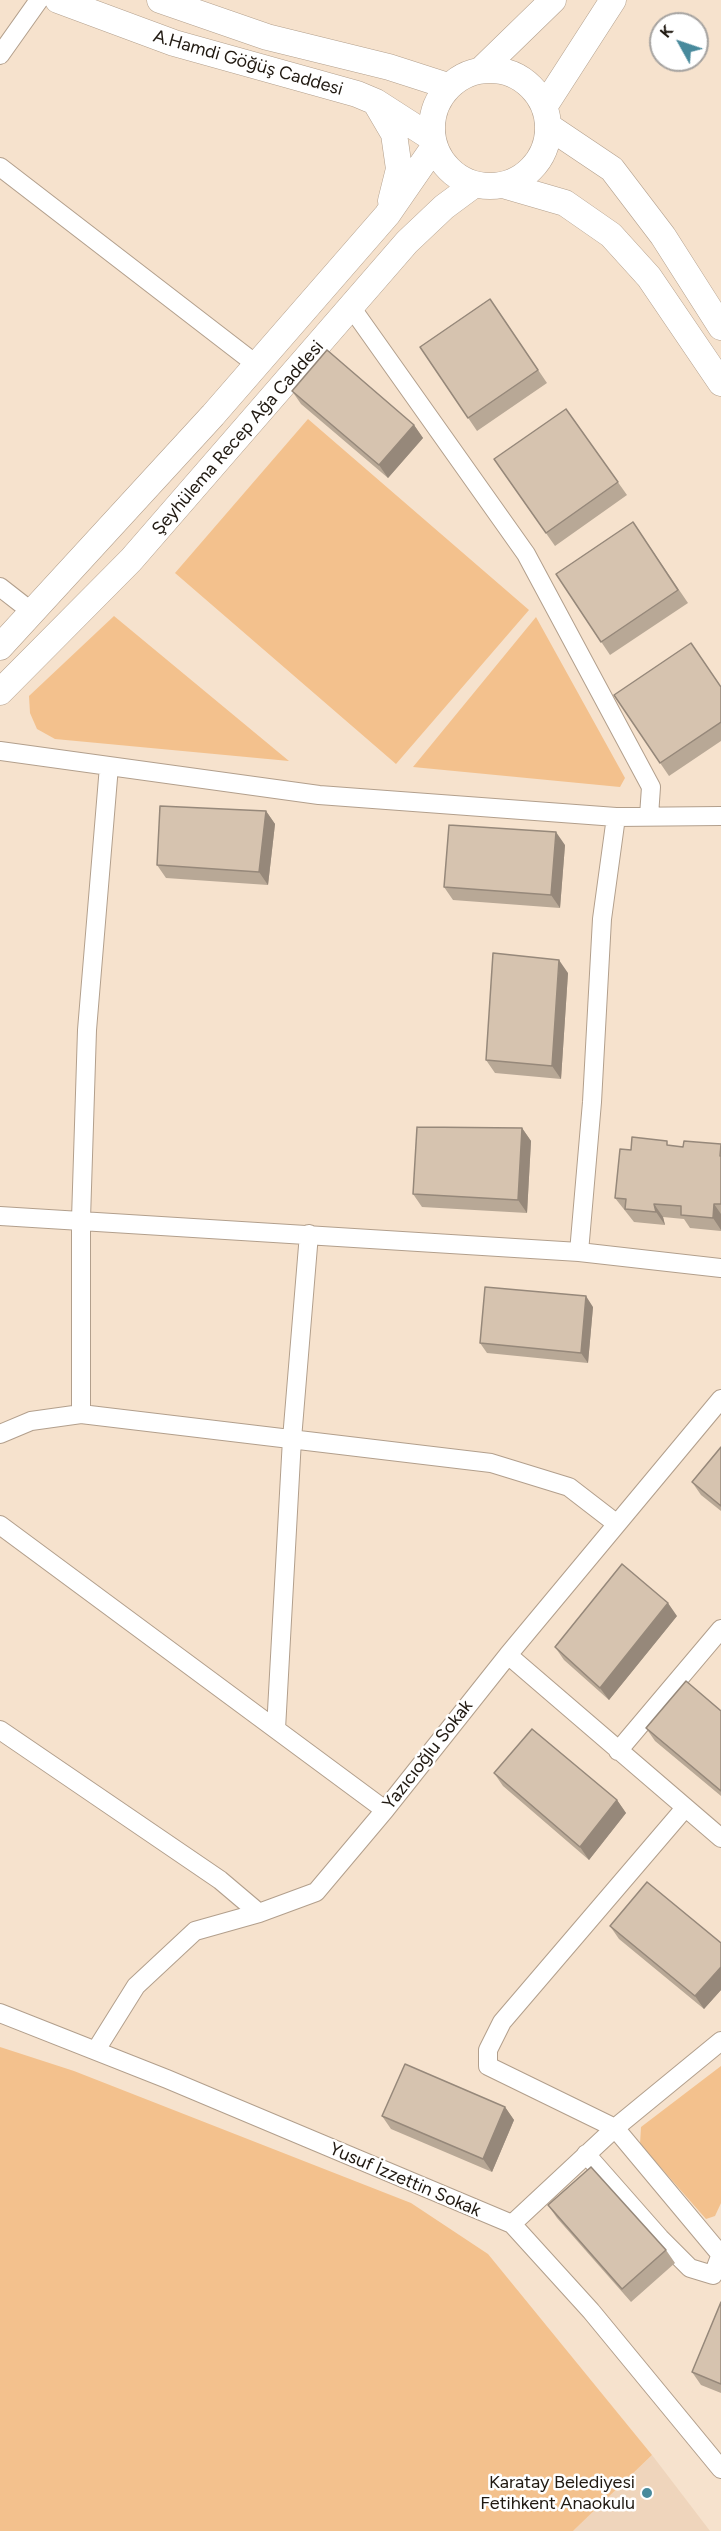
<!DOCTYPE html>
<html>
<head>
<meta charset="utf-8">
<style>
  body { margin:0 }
  #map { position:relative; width:721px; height:2531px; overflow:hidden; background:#f6e2cd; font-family:Figtree,sans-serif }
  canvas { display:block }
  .north { position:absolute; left:649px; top:12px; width:60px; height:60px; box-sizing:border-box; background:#fff; border:2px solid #a6a3a0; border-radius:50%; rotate:310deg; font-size:16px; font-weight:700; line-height:24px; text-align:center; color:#201911 }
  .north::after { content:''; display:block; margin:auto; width:21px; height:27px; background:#488a9c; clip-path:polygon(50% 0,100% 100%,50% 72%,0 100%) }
</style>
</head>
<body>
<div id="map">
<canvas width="721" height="2531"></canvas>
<div class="north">K</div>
</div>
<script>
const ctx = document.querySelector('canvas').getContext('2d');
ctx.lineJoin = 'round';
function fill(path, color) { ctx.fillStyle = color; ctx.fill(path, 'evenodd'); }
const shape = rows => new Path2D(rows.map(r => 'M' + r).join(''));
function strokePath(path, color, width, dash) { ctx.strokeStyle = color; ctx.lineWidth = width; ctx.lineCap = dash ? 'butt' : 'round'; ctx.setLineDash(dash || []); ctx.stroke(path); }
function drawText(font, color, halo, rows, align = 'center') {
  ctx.font = font + ' Figtree,sans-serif'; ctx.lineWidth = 5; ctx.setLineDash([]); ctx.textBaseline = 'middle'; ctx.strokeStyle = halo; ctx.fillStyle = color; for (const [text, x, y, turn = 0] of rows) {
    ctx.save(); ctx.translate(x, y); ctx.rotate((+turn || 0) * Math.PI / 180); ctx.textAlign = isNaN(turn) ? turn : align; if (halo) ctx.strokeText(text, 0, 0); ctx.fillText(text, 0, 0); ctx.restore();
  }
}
const built = shape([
  [652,2455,710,2531,573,2531]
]);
const green = shape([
  [308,419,529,610,396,764,175,573],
  [114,616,289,761,55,739,37,729,30,713,29,696],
  [536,617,625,778,620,787,413,767],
  [0,2047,74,2071,411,2203,488,2254,652,2455,573,2531,0,2531],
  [721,2066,721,2203,715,2216,706,2219,640,2144,641,2127]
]);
const street = shape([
  [0,55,39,0],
  [0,167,257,365],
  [351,307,526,554,651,787,649,816],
  [0,587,32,612],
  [0,751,319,795,616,817,721,816],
  [0,1216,579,1252,721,1268],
  [579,1252,592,1102,602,919,616,817],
  [81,1414,81,1219,87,1030,109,766],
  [0,1434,31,1421,81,1414,491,1463,569,1487,617,1524],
  [0,1525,385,1810],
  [508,1655,721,1838],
  [276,1729,292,1439,309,1234],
  [0,1730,220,1880,259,1913],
  [618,1751,721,1629],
  [685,1808,502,2022,488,2050,488,2066,615,2128,721,2255],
  [0,2013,167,2079,512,2224,591,2311,721,2469],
  [96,2050,136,1986,195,1931,259,1913,316,1892,385,1810,508,1655,721,1399],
  [586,2154,660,2238,690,2268,713,2275,721,2254],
  [512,2224,615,2128,721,2041]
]);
const secondary = shape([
  [58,0,174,43,357,94,376,102,432,138],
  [160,0,267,37,389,67,448,86],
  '432 128a58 58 0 1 1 116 0a58 58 0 1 1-116 0Z',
  [481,70,553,0],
  [377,105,394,134,399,169,391,201],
  [544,107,613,0],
  [548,126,612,169,663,236,721,327],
  [503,185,565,203,611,235,649,277,721,383],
  [0,647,213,415,387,215,434,147],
  [0,692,131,560,407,242,444,207,475,184]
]);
const wall = shape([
  [490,299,547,383,477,431,420,347],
  [292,391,414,425,423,438,388,478,301,404],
  [566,409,627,495,555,546,494,459],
  [633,522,688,603,610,655,556,574],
  [721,686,721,741,669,776,614,695],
  [266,811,275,824,268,885,166,878,157,865],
  [565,845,560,908,453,900,444,887],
  [568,973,561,1079,495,1073,486,1060],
  [522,1128,531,1141,527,1213,422,1207,413,1194],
  [721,1144,721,1231,690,1228,684,1219,663,1217,665,1225,634,1222,615,1198,631,1150,671,1146,683,1147],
  [593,1307,588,1363,487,1353,480,1343],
  [721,1447,721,1511,701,1495,692,1482],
  [677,1616,609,1700,564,1660,555,1647],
  [721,1711,721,1796,655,1741,646,1728],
  [494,1773,617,1800,626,1813,589,1860,503,1786],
  [610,1926,721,1943,721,1990,704,2009,619,1939],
  [505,2107,514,2120,492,2172,391,2129,382,2116],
  [548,2205,666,2250,675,2263,631,2302,557,2218],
  [721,2302,721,2393,701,2385,692,2372]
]);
const shadedWall = shape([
  [414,425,423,438,388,478,379,465],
  [266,811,275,824,268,885,259,872],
  [556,832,565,845,560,908,551,895],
  [559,960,568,973,561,1079,552,1066],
  [522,1128,531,1141,527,1213,518,1200],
  [654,1204,663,1217,665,1225,656,1212],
  [714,1204,721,1214,721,1230,713,1218],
  [586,1296,593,1307,588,1363,581,1353],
  [668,1603,677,1616,609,1700,600,1688],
  [617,1800,626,1813,589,1860,580,1847],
  [721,1967,721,1990,704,2009,695,1996],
  [505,2107,514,2120,492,2172,483,2159]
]);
const building = shape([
  [490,299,538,370,468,418,420,347,490,299],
  [327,350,414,425,379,465,292,391,327,350],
  [566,409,618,482,546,533,494,459,566,409],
  [633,522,678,590,601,642,556,574,633,522],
  [691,643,721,687,721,722,660,763,614,695,691,643],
  [160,806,266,811,259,872,157,865,160,806],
  [449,825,556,832,551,895,444,887,449,825],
  [493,953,559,960,552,1066,486,1060,493,953],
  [417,1127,522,1128,518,1200,413,1194,417,1127],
  [632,1137,667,1141,667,1145,683,1147,684,1141,721,1144,720,1156,721,1156,721,1204,714,1204,713,1218,681,1215,681,1206,654,1204,656,1212,625,1209,626,1199,615,1198,620,1149,631,1150,632,1137],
  [485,1287,586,1296,581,1353,480,1343,485,1287],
  [721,1447,721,1506,692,1482,721,1447],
  [622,1564,668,1603,600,1688,555,1647,622,1564],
  [686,1681,721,1711,721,1791,646,1728,686,1681],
  [532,1729,617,1800,580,1847,494,1773,532,1729],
  [647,1882,721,1943,721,1967,695,1996,610,1926,647,1882],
  [405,2064,505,2107,483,2159,382,2116,405,2064],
  [591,2167,666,2250,622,2289,548,2205,591,2167],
  [721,2302,721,2384,692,2372,721,2302]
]);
const markers = [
  [647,2493,6,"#488a9c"]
];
const streetNames = [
  ["A.Hamdi Göğüş Caddesi",248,63,16],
  ["Şeyhülema Recep Ağa Caddesi",238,438,-49],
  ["Yazıcıoğlu Sokak",428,1755,-52],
  ["Yusuf İzzettin Sokak",405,2180,23]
];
const poiNames = [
  ["Karatay Belediyesi",635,2483],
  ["Fetihkent Anaokulu",635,2504]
];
fill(built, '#efd5bc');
fill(green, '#f3c18d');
strokePath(street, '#b29f8c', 20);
strokePath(secondary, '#b29f8c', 27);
strokePath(street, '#fff', 18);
strokePath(secondary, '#fff', 26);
fill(wall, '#b8a896');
fill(shadedWall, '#96887a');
fill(building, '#d6c3af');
strokePath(building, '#96887a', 1.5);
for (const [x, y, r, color] of markers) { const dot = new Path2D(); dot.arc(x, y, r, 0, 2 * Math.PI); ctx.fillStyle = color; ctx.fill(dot); strokePath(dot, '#fff', 2); }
drawText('18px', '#201911', '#fff', streetNames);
drawText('18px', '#201911', '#fff', poiNames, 'right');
</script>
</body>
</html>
